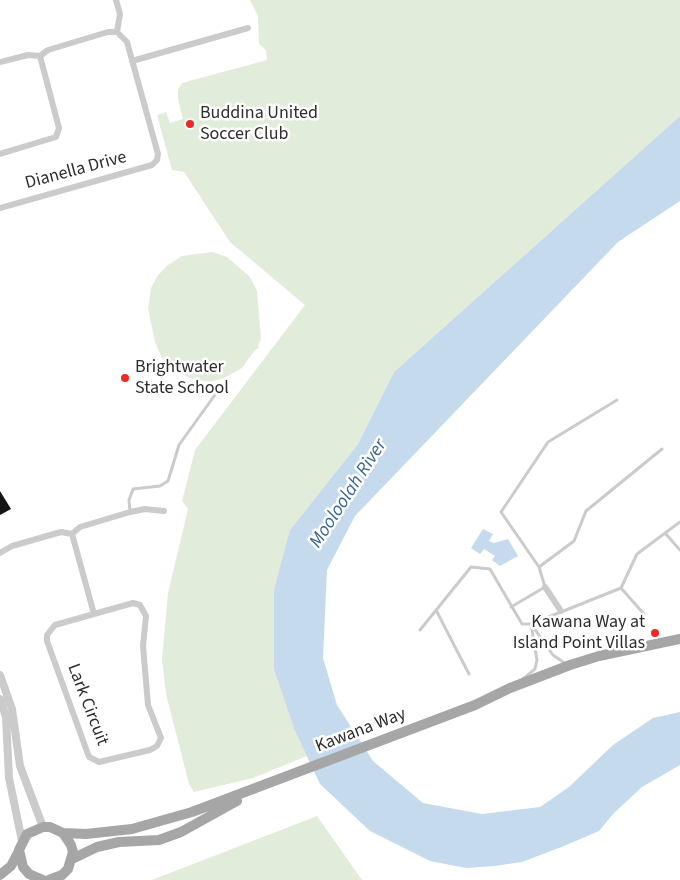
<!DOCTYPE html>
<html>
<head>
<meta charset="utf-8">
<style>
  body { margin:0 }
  canvas { display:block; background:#fff }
</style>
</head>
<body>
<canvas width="680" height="880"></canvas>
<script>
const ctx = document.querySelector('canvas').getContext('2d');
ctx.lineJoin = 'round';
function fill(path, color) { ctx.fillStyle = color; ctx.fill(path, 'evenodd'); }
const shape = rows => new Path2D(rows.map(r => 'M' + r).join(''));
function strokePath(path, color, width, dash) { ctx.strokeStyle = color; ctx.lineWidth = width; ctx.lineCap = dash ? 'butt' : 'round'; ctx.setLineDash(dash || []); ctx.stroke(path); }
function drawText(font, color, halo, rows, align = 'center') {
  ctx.font = font + ' "Source Sans 3",sans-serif'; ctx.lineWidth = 5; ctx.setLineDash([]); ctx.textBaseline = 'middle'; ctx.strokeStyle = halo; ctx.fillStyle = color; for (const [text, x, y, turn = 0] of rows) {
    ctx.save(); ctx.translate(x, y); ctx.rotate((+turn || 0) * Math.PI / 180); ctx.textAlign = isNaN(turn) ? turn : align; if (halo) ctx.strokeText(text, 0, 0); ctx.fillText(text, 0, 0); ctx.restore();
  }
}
const green = shape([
  [250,0,680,0,680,116,394,372,358,444,290,530,295,731,307,756,253,778,194,792,189,784,166,694,162,659,168,593,188,509,182,501,195,450,305,305,230,242,184,172,172,170,157,115,166,112,170,123,183,119,178,99,178,90,182,83,267,60,266,50,259,44,258,16],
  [212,252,227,257,250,277,257,291,261,339,258,345,259,348,255,350,242,368,224,378,210,382,193,379,175,371,162,358,155,342,148,309,151,288,158,275,168,265,182,256],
  [317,816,362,880,152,880]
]);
const water = shape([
  [680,116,680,201,618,242,355,516,327,570,323,658,337,705,373,761,423,803,482,814,540,807,569,787,613,745,653,718,680,712,680,765,642,787,613,814,599,831,564,846,522,862,494,866,466,868,430,861,370,831,320,784,295,731,274,669,274,590,290,530,358,444,394,372],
  [483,529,493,534,489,541,494,543,508,539,518,556,500,566,492,560,495,556,484,549,480,554,471,548]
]);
const building = shape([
  [0,491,11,509,0,515]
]);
const service = shape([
  [130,512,129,500,133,489,160,486,168,481,179,445,217,392],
  [665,533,680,550],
  [539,567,501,512,548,442,617,400],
  [621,588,644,614],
  [511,607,545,587,539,567,574,541,586,511,662,449],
  [436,610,469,674],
  [420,630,471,567,490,569,522,624,531,624,621,588,637,554,680,522],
  [523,679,535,669,537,660,531,624,553,655,566,664]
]);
const minor = shape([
  [116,0,120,14,117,32],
  [132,61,248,28],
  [0,62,28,55,40,56,48,50,108,32,117,32,127,42,158,154,157,160,152,165,0,208],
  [0,154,56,137,59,128,40,56],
  [72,534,94,614],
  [0,553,12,546,61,532,72,534,80,527,130,512,145,509,164,511],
  [545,587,561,611],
  [133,603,140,605,146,616,143,646,148,705,161,738,157,746,150,750,99,762,89,757,47,641,47,635,55,625,133,603]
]);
const tertiary = shape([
  [0,675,12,709,20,766,43,827],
  [0,699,6,717,9,778,22,841]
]);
const primary = shape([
  [63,833,86,834,132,829,192,812,475,705,510,688,570,665,599,656,680,639],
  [72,859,97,847,119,842,159,840,181,832,237,801],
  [0,875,11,866,19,851],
  [43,880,29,874,23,867,19,850,27,834,43,827,50,827,63,833,71,845,73,852,68,869,62,875,49,880]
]);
const markers = [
  [190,124,5,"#f02924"],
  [125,378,5,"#f02924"],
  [655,633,5,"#f02924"]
];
const poiNames = [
  ["Buddina United",200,114],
  ["Soccer Club",200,135],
  ["Brightwater",135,368],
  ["State School",135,389],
  ["Kawana Way at",645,623,"right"],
  ["Island Point Villas",645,644,"right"]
];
const streetNames = [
  ["Dianella Drive",76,171,-15],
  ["Lark Circuit",87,705,69],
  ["Kawana Way",361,731,-21]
];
const waterNames = [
  ["Mooloolah River",349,494,-57]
];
fill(green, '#e2ecda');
fill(water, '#c5daed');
fill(building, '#151515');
strokePath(service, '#cbcbcb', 3);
strokePath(minor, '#cbcbcb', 6);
strokePath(tertiary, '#cbcbcb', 8);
strokePath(primary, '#a6a6a6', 10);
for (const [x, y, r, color] of markers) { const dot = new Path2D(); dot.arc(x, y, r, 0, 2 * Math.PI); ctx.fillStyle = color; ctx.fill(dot); strokePath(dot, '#fff', 2); }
drawText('18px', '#2e2e2e', '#fff', poiNames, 'left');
drawText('18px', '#2e2e2e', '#fff', streetNames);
drawText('italic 19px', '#376795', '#fff', waterNames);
</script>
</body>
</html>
